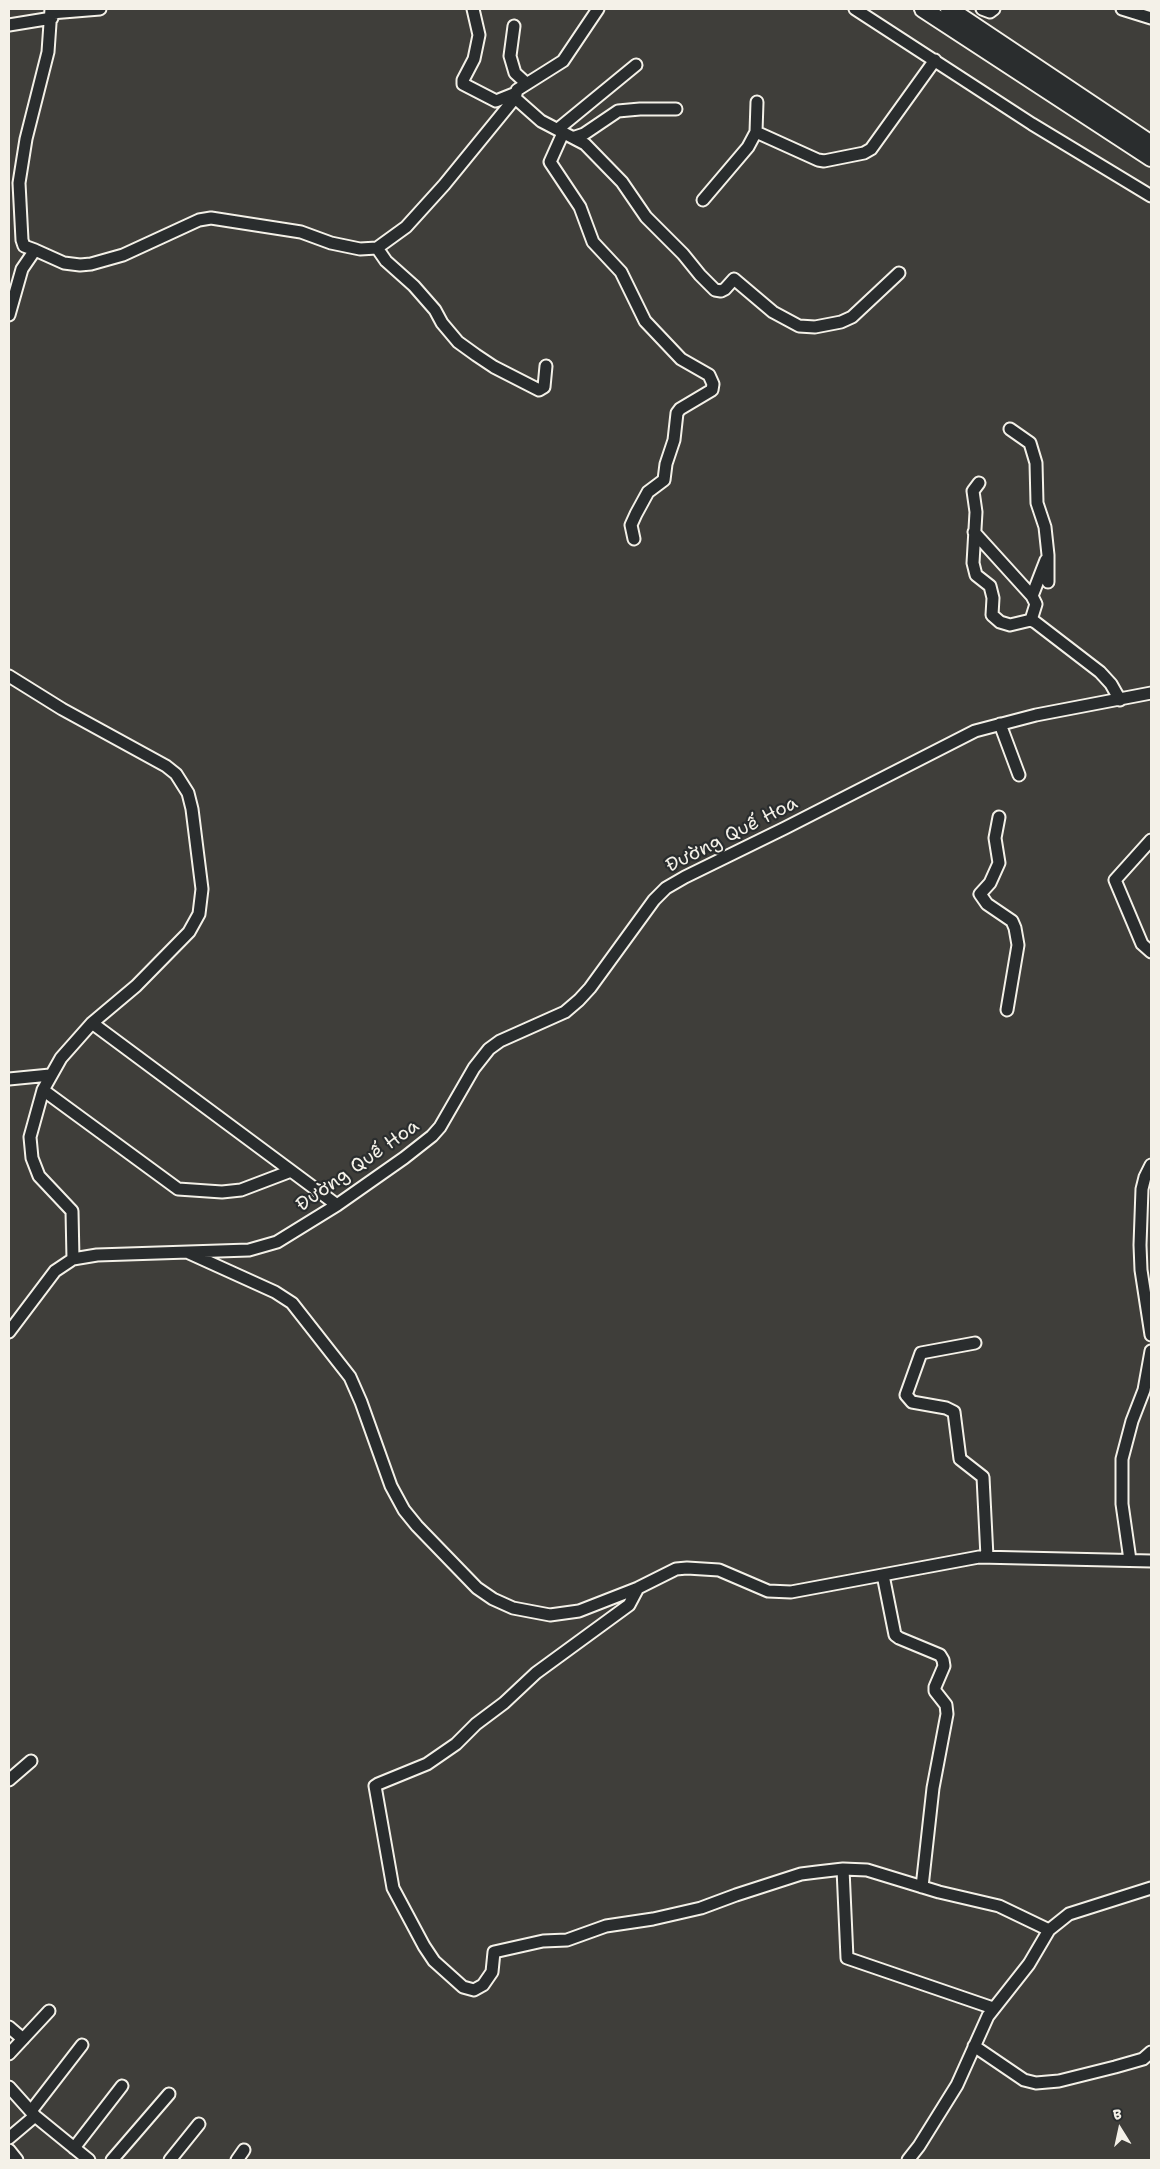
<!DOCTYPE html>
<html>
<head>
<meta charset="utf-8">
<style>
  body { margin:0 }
  #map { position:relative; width:1160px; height:2169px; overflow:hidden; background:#3f3e3a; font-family:"Shantell Sans",sans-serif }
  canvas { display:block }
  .frame { position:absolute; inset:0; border:10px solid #f4f1e8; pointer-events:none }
  .north { position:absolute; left:1095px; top:2104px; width:50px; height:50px; -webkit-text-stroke:4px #2a2d2e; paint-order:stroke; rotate:350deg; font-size:14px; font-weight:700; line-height:20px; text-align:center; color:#f4f1e8 }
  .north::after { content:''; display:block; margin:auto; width:18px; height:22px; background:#f4f1e8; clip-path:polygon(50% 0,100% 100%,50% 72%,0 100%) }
</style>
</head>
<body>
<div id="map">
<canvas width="1160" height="2169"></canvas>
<div class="frame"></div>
<div class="north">B</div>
</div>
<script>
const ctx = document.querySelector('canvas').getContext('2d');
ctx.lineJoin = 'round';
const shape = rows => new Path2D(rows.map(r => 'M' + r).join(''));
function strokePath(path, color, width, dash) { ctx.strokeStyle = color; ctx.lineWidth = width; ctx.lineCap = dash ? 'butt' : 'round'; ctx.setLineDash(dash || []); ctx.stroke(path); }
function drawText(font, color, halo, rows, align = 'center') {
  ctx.font = font + ' "Shantell Sans",sans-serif'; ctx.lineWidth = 4.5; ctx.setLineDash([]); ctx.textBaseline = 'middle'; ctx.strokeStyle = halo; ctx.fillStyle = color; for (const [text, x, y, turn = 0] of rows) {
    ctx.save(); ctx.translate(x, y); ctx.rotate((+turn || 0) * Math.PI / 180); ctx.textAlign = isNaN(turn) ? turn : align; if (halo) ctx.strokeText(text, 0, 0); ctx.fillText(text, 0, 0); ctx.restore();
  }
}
const minor = shape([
  [473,9,479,35,474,59,463,80,463,84,496,101,516,93],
  [855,9,1032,124,1151,196],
  [982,9,990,12,994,9],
  [1122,9,1151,18],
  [51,13,100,9],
  [9,25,52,18],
  [514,26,510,56,515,73,526,83],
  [515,98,541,121,585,144,622,182,646,217,683,254,700,275,715,290,721,291,725,289,734,279,773,312,799,326,815,327,841,322,852,317,899,273],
  [558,129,636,65],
  [756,132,818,160,824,161,864,153,871,149,935,60],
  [563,133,550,162,580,207,593,242,621,272,645,321,681,359,709,375,713,384,712,390,680,409,677,413,674,440,666,464,664,480,648,492,636,514,631,525,634,539],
  [575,137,584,134,618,111,640,109,676,109],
  [703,200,748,147,756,132,757,102],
  [377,248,386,261,414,286,435,310,442,323,458,342,476,355,494,367,539,390,544,387,546,366],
  [35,250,64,263,80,265,91,264,123,255,199,220,211,218,301,232,331,243,360,249,377,248,406,227,444,185,515,98,517,90,563,61,598,9],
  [9,315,22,269,35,250,24,246,22,240,19,183,26,139,48,52,51,9],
  [1010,429,1030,443,1036,463,1037,503,1045,527,1048,555,1048,582],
  [979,483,973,491,976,512,973,563,976,575,990,586,993,598,992,615,1000,622,1010,625,1031,620,1035,622,1100,672,1111,684,1120,700],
  [974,532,1032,596,1036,604,1031,620],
  [1032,596,1046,560],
  [9,676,62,709,166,766,176,774,188,793,192,809,202,889,199,914,189,932,136,986,92,1023,61,1058,43,1090,30,1137,32,1158,39,1176,72,1211,73,1259],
  [1000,724,1019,775],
  [999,817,995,838,999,863,990,883,980,894,987,904,1012,921,1015,928,1018,945,1007,1010],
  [1151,840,1115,880,1142,944,1151,952],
  [92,1023,337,1205],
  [9,1079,50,1075],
  [43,1090,178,1189,222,1192,241,1190,291,1171],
  [1151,1165,1145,1177,1142,1189,1140,1245,1141,1270,1151,1335],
  [189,1253,275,1292,292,1303,350,1377,361,1402,391,1486,404,1510,417,1526,477,1588,493,1599,513,1608,550,1615,579,1611,638,1588,676,1569,687,1568,719,1570,768,1591,791,1592,979,1557,1151,1561],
  [9,1332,55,1271,73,1259,97,1255,249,1250,277,1242,337,1205,404,1158,432,1136,440,1127,474,1068,489,1049,500,1041,565,1012,579,1000,590,988,654,900,666,888,685,877,785,828,975,731,1036,715,1151,693],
  [975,1343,921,1353,906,1395,912,1402,946,1408,954,1412,960,1459,983,1477,987,1557],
  [1130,1560,1122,1504,1122,1459,1132,1421,1144,1390,1151,1351],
  [883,1575,895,1635,899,1638,940,1655,943,1660,944,1666,935,1687,935,1691,946,1705,947,1714,933,1788,922,1887],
  [638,1588,629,1605,536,1673,504,1703,476,1724,456,1744,427,1764,378,1784,375,1786,393,1888,424,1946,434,1961,463,1987,474,1990,483,1985,492,1972,494,1952,543,1941,567,1940,606,1926,653,1919,701,1908,736,1895,801,1874,817,1872,843,1869,867,1870,939,1892,999,1906,1049,1930],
  [9,1780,31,1761],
  [843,1869,847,1958,993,2008],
  [9,2027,23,2039],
  [974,2046,1024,2080,1036,2083,1059,2081,1115,2067,1143,2059,1151,2052],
  [9,2054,49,2011],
  [9,2087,35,2116,89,2160],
  [31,2111,82,2045],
  [9,2138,35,2116],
  [74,2148,122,2086],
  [9,2150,17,2160],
  [112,2160,169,2094],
  [170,2160,199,2124],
  [237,2160,244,2150],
  [908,2160,919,2146,957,2085,988,2016,1029,1964,1049,1930,1069,1914,1151,1888]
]);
const highway = shape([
  [923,9,1151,158],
  [949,9,1151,144]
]);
const streetNames = [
  ["Đường Quế Hoa",732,835,-27],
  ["Đường Quế Hoa",358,1166,-35]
];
strokePath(minor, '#f4f1e8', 15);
strokePath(highway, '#f4f1e8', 20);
strokePath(minor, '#2a2d2e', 11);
strokePath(highway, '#2a2d2e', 16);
drawText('19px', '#f4f1e8', '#2a2d2e', streetNames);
</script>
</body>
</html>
